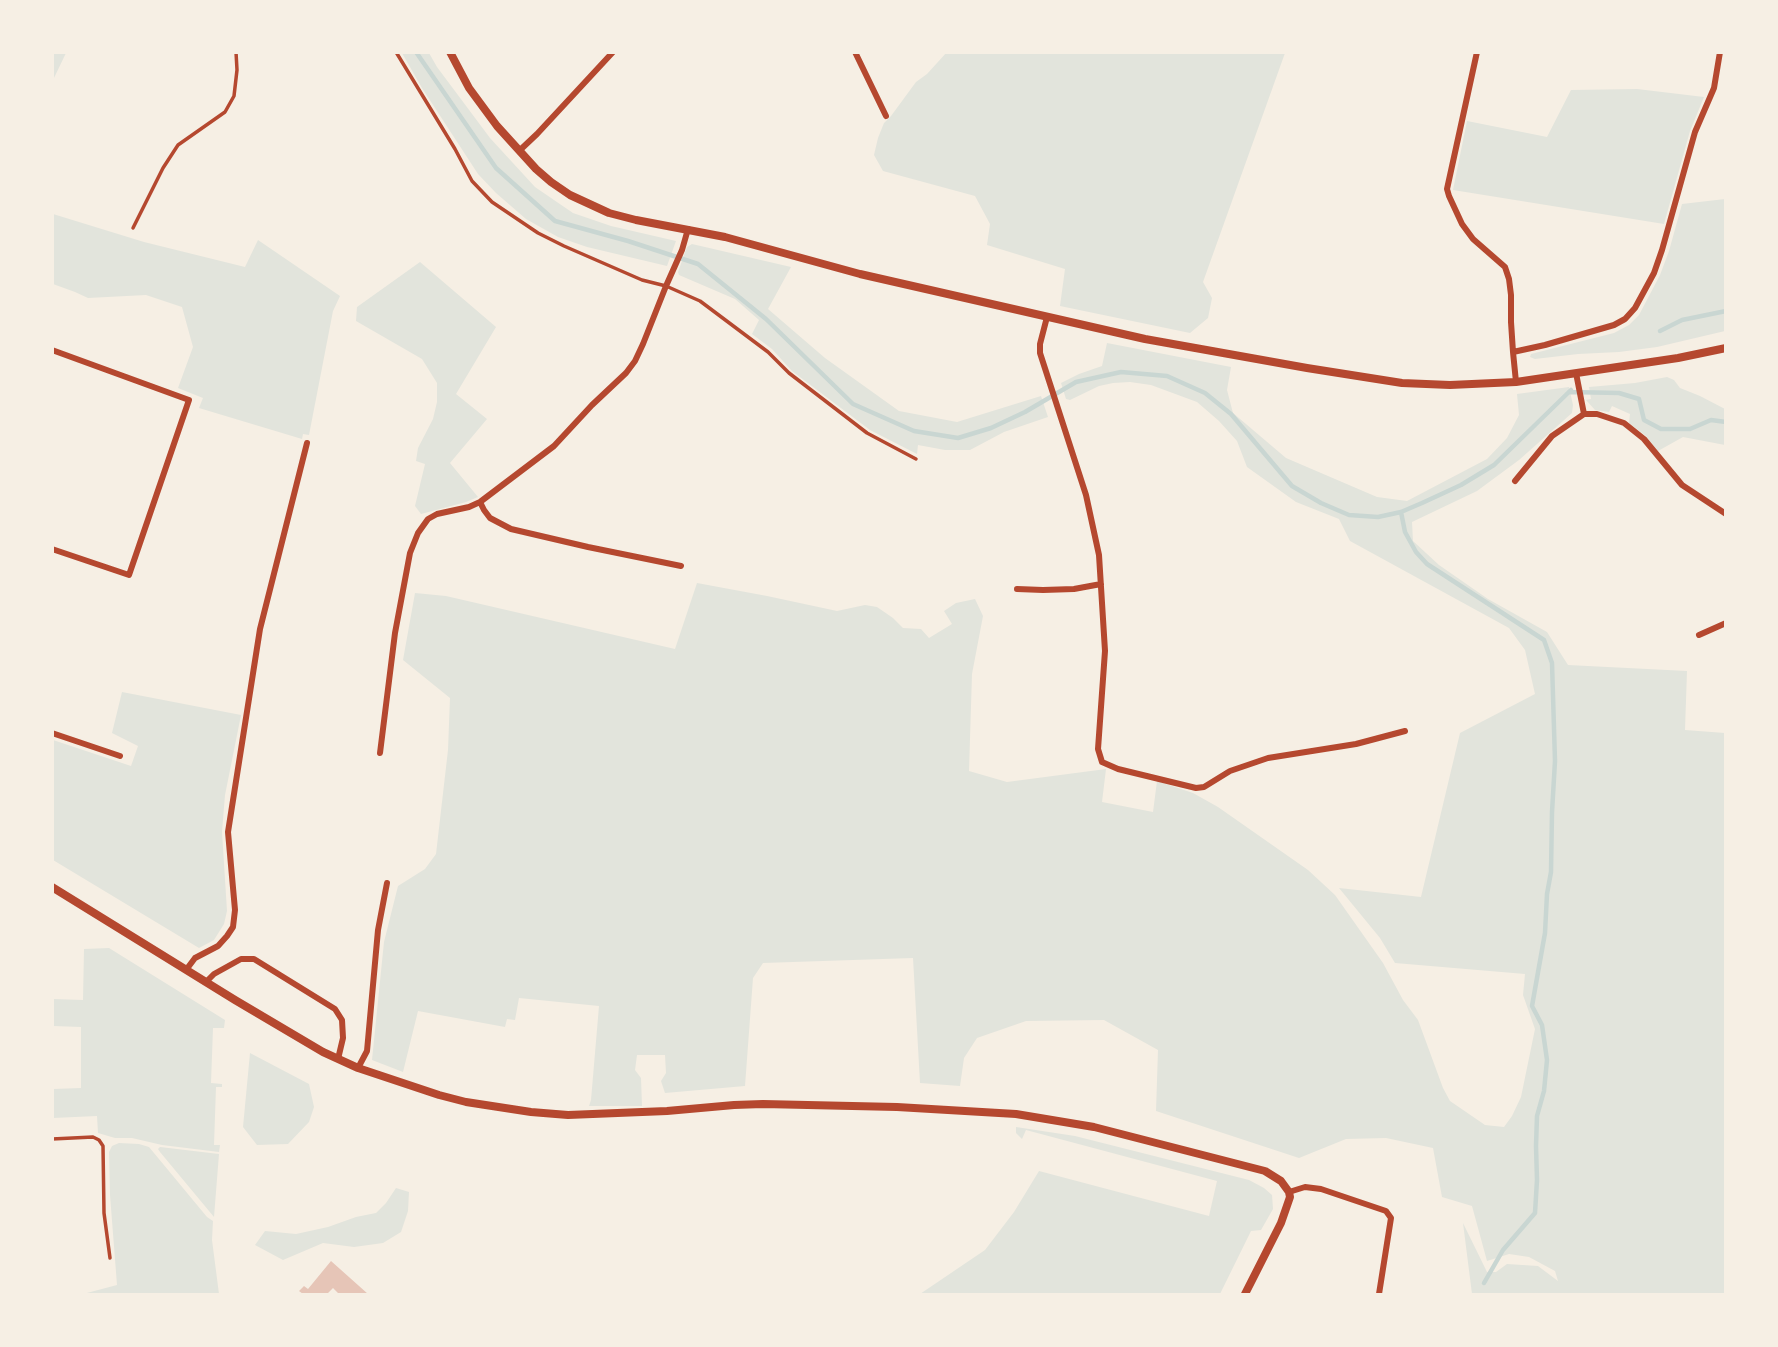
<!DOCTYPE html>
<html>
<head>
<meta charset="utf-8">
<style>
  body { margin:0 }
  #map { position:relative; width:1778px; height:1347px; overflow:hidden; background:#f6efe4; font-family:"Open Sans",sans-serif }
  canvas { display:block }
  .frame { position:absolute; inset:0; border:54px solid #f6efe4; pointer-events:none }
</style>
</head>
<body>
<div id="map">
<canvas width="1778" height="1347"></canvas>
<div class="frame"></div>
</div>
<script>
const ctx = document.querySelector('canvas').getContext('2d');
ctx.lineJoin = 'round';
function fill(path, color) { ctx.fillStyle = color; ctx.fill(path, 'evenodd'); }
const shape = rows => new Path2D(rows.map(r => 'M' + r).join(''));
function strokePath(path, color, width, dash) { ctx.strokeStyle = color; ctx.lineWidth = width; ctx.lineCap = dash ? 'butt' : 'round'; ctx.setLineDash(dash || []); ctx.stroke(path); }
const green = shape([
  [53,52,66,53,53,80,52,53],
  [947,52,1285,53,1203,282,1212,298,1208,318,1190,333,1060,306,1065,269,987,245,990,224,975,196,883,171,874,155,878,138,884,123,891,116,916,82,927,74],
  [402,53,429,53,437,67,490,138,535,187,573,213,611,226,676,241,667,266,587,247,558,237,526,219,496,193,478,174,422,88],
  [1637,89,1704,97,1690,131,1664,224,1453,190,1467,121,1547,137,1571,90],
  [1725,199,1725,331,1657,347,1619,352,1578,354,1535,359,1530,357,1531,354,1614,333,1629,325,1639,315,1660,275,1669,251,1682,204],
  [53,214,144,242,245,267,258,240,340,296,333,311,309,435,303,434,302,439,199,408,203,398,178,388,193,347,182,307,146,295,88,298,75,292,53,284],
  [692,244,791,267,768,309,825,358,899,411,957,422,1041,396,1048,417,1004,432,970,450,945,450,918,445,917,454,870,430,792,371,772,349,752,334,759,320,735,299,679,275,678,272,687,247],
  [420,262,496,327,456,394,487,419,450,463,478,497,466,502,421,514,415,506,425,464,416,461,418,448,433,419,437,402,437,383,422,359,356,321,357,307],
  [1107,343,1231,367,1227,390,1233,413,1286,458,1377,497,1407,501,1487,459,1507,438,1519,415,1517,394,1569,387,1573,405,1572,413,1519,460,1477,491,1412,522,1413,541,1439,565,1488,599,1547,632,1568,665,1687,671,1685,730,1725,733,1725,1294,1472,1294,1463,1223,1487,1272,1496,1272,1507,1264,1538,1266,1558,1281,1555,1271,1529,1257,1509,1254,1487,1261,1472,1206,1442,1197,1433,1148,1386,1138,1346,1139,1299,1158,1156,1111,1158,1050,1104,1020,1026,1021,977,1038,964,1058,960,1086,920,1083,913,958,763,963,753,978,745,1086,665,1093,661,1081,666,1073,665,1055,637,1055,635,1070,641,1078,642,1106,589,1106,591,1100,599,1006,519,998,515,1020,507,1019,505,1027,418,1011,403,1072,372,1060,384,942,398,886,425,869,436,854,448,750,450,698,403,660,415,593,446,596,675,649,697,583,767,596,837,611,865,605,877,607,893,618,903,628,921,629,929,638,952,624,944,611,956,603,975,599,983,616,972,674,969,771,1007,782,1106,769,1102,802,1153,812,1157,781,1193,793,1218,807,1308,870,1335,895,1383,963,1403,1000,1418,1020,1443,1088,1450,1101,1485,1125,1504,1127,1512,1116,1521,1097,1535,1029,1523,995,1525,974,1395,963,1380,938,1339,888,1421,897,1460,733,1535,694,1525,650,1509,628,1350,541,1339,519,1296,502,1247,467,1237,441,1219,421,1197,402,1151,385,1130,382,1113,383,1099,386,1070,400,1066,399,1061,383,1079,374,1102,366],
  [1667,377,1674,380,1680,388,1700,396,1725,409,1725,445,1683,437,1658,451,1646,436,1629,423,1630,414,1612,406,1609,412,1595,410,1586,400,1591,399,1589,387,1635,383],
  [122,692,241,715,225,795,222,832,227,911,224,924,214,940,199,948,53,860,53,740,131,766,138,746,112,733],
  [109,948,225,1020,224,1028,213,1028,211,1083,222,1084,222,1087,216,1087,214,1145,220,1145,219,1152,162,1145,132,1138,115,1138,98,1133,97,1116,53,1118,53,1089,81,1088,81,1027,53,1026,53,999,83,1000,84,949],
  [250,1053,309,1084,314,1107,309,1122,288,1144,257,1145,243,1127],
  [1016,1127,1075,1136,1249,1180,1264,1188,1272,1195,1273,1209,1261,1230,1251,1231,1220,1294,920,1294,985,1250,1014,1212,1039,1171,1209,1216,1217,1181,1026,1130,1022,1139,1016,1133],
  [119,1143,139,1144,149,1147,207,1217,213,1221,212,1240,219,1294,83,1294,117,1285,110,1195,109,1152,112,1146],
  [160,1147,219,1154,214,1217,160,1152,158,1149],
  [396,1188,409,1192,408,1211,401,1232,383,1243,354,1247,323,1243,283,1260,255,1245,265,1231,296,1234,328,1227,356,1217,376,1213,386,1203]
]);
const stream = shape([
  [416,52,496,168,555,221,628,241,698,264,766,319,853,404,914,431,958,438,991,428,1025,412,1076,382,1121,372,1167,376,1205,393,1231,414,1292,486,1321,503,1349,515,1378,517,1401,512,1422,503,1461,485,1494,465,1571,390],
  [1660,331,1682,320,1726,311],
  [1569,392,1619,393,1639,399,1644,420,1661,429,1690,429,1711,420,1726,422],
  [1401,512,1405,532,1416,552,1427,564,1544,640,1552,663,1555,761,1552,812,1551,872,1547,894,1545,933,1532,1006,1542,1025,1547,1060,1544,1091,1537,1116,1536,1146,1537,1180,1535,1213,1503,1250,1484,1283]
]);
const building = shape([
  [331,1261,368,1294,339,1294,333,1288,327,1294,303,1294,299,1291,304,1286,308,1289]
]);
const service = shape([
  [396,52,455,149,472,181,492,202,538,233,564,246,642,280,666,286,700,301,768,352,789,373,867,433,916,459],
  [133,228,163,168,178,145,225,112,234,96,237,70,236,52],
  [52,1139,93,1137,99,1140,103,1146,104,1213,110,1258]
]);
const minor = shape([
  [855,52,886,116],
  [1477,52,1447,189,1449,196,1462,224,1473,239,1505,267,1509,279,1511,295,1511,322,1513,352],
  [519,151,537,134,613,52],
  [1047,317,1040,344,1040,353,1086,495,1099,555,1105,651,1098,749,1102,762,1118,769,1196,788,1204,787,1230,771,1268,758,1356,744,1405,731],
  [52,350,189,400,129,575,52,549],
  [1576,373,1584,414],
  [1516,382,1513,352,1545,345,1614,325,1625,319,1635,308,1654,273,1662,250,1695,132,1714,88,1720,52],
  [1515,481,1552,436,1584,414,1597,414,1624,423,1644,439,1682,485,1726,514],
  [480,502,484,510,490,518,511,529,588,547,681,566],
  [1017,589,1043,590,1074,589,1101,584],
  [1699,635,1726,623],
  [52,733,120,756],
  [380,753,395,633,410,553,418,533,428,519,437,514,469,507,480,502,554,446,592,405,626,373,635,361,643,344,666,286,682,250,688,229],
  [186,970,195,958,218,946,227,936,233,927,235,910,228,832,260,629,307,443],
  [206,982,214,974,241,959,254,959,335,1009,342,1020,343,1038,338,1059],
  [358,1068,367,1051,378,930,387,883],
  [1289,1192,1305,1187,1321,1189,1386,1211,1391,1218,1379,1294]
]);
const tertiary = shape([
  [450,52,469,88,497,126,536,169,551,182,570,195,609,213,636,220,725,237,860,274,1145,339,1307,368,1402,383,1450,385,1516,382,1678,358,1726,348],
  [52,887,235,1000,323,1052,358,1068,439,1095,466,1102,531,1112,568,1115,667,1111,734,1105,763,1104,897,1107,1016,1114,1094,1127,1265,1171,1281,1181,1289,1192,1290,1197,1281,1223,1245,1294]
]);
fill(green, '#e2e4dc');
strokePath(stream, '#c9d6d2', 4.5);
fill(building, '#e6c5b7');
strokePath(service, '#b5482f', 3.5);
strokePath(minor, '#b5482f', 6);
strokePath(tertiary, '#b5482f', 8);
</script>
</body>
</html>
